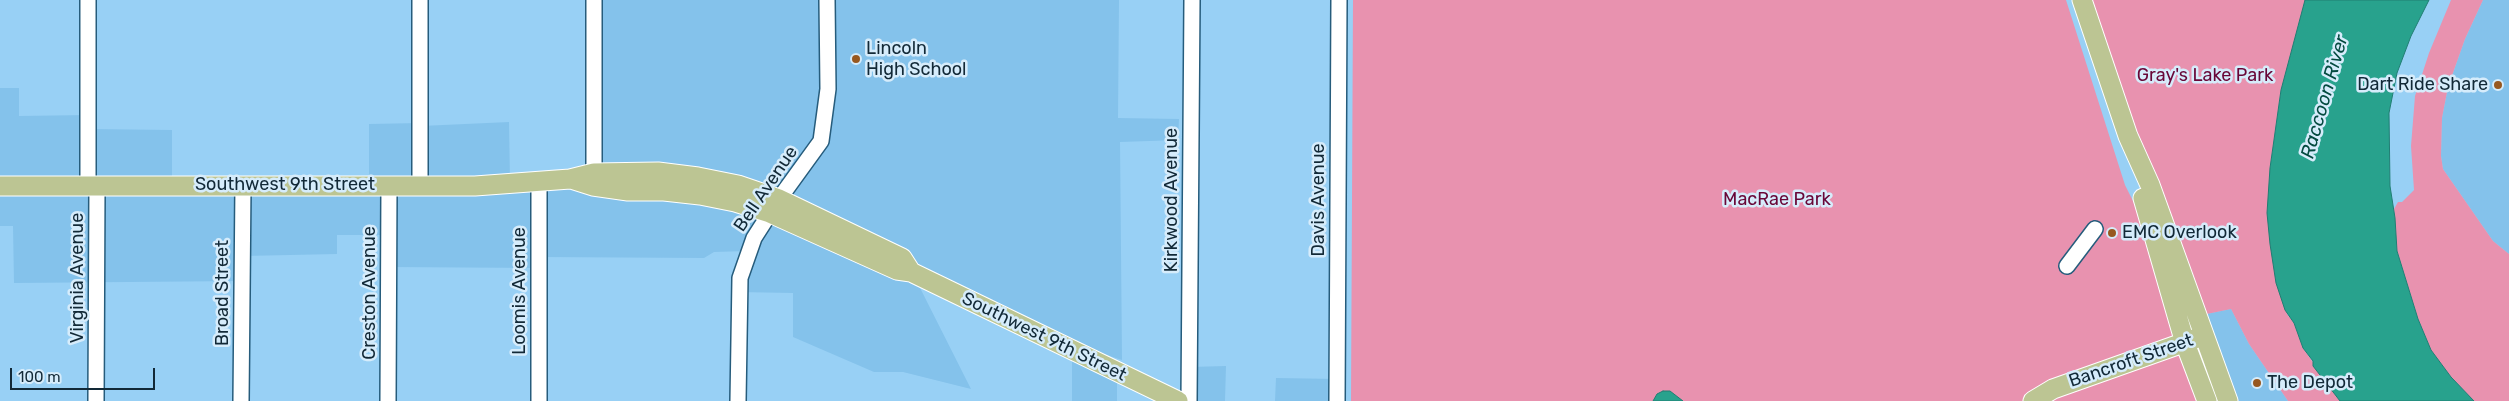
<!DOCTYPE html>
<html>
<head>
<meta charset="utf-8">
<style>
  body { margin:0 }
  #map { position:relative; width:2509px; height:401px; overflow:hidden; background:#98d0f5; font-family:Rubik,sans-serif }
  canvas { display:block }
  .scale { position:absolute; left:10px; top:368px; width:145px; height:22px; box-sizing:border-box; border:2px solid #122937; border-top:0; padding-left:6px; font-size:15px; line-height:18px; white-space:nowrap; color:#122937; -webkit-text-stroke:4px #d6ecfb; paint-order:stroke }
</style>
</head>
<body>
<div id="map">
<canvas width="2509" height="401"></canvas>
<div class="scale">100 m</div>
</div>
<script>
const ctx = document.querySelector('canvas').getContext('2d');
ctx.lineJoin = 'round';
function fill(path, color) { ctx.fillStyle = color; ctx.fill(path, 'evenodd'); }
const shape = rows => new Path2D(rows.map(r => 'M' + r).join(''));
function strokePath(path, color, width, dash) { ctx.strokeStyle = color; ctx.lineWidth = width; ctx.lineCap = dash ? 'butt' : 'round'; ctx.setLineDash(dash || []); ctx.stroke(path); }
function drawText(font, color, halo, rows, align = 'center') {
  ctx.font = font + ' Rubik,sans-serif'; ctx.lineWidth = 5; ctx.setLineDash([]); ctx.textBaseline = 'middle'; ctx.strokeStyle = halo; ctx.fillStyle = color; for (const [text, x, y, turn = 0] of rows) {
    ctx.save(); ctx.translate(x, y); ctx.rotate((+turn || 0) * Math.PI / 180); ctx.textAlign = isNaN(turn) ? turn : align; if (halo) ctx.strokeText(text, 0, 0); ctx.fillText(text, 0, 0); ctx.restore();
  }
}
const built = shape([
  [594,0,1119,0,1118,118,1179,119,1178,140,1120,142,1122,360,1027,329,912,272,971,389,903,372,874,372,793,337,793,293,738,292,747,251,714,252,704,258,540,257,539,268,389,267,388,235,337,235,337,254,243,256,242,281,14,283,13,226,0,226,0,88,19,88,19,116,88,115,88,129,172,130,172,184,369,185,369,124,420,123,421,126,509,122,510,183,628,191,738,185,594,173],
  [2483,0,2509,0,2509,254,2493,241,2443,169,2441,156,2442,118,2448,87,2465,39],
  [2231,309,2249,344,2288,401,2235,401,2202,315],
  [1072,351,1117,372,1117,401,1072,401],
  [1226,366,1225,401,1189,401,1190,367],
  [1276,378,1337,379,1337,401,1275,401]
]);
const green = shape([
  [1353,0,2066,0,2125,185,2143,221,2202,401,1351,401],
  [2089,0,2309,0,2281,90,2270,168,2287,314,2294,323,2303,348,2340,401,2288,401,2249,344,2231,309,2202,315,2139,147],
  [2451,0,2483,0,2465,39,2448,87,2442,118,2441,156,2443,169,2493,241,2509,254,2509,401,2474,401,2451,377,2431,350,2418,319,2397,251,2394,209,2398,202,2402,202,2414,190,2411,146,2415,96,2429,53]
]);
const water = shape([
  [2305,0,2429,0,2411,36,2397,73,2389,113,2390,186,2395,218,2397,251,2418,319,2431,350,2451,377,2474,401,2340,401,2313,366,2313,361,2303,348,2294,323,2285,310,2276,283,2270,244,2267,213,2270,168,2281,90,2305,0],
  [1663,391,1670,391,1683,401,1653,401,1657,394,1663,391]
]);
const minor = shape([
  [88,0,88,185],
  [420,0,420,185],
  [594,182,594,0],
  [2067,266,2095,229],
  [96,401,97,185],
  [241,401,243,185],
  [388,401,389,185],
  [539,401,539,181],
  [738,401,740,278,754,238,779,199,821,141,828,89,827,0],
  [1189,401,1192,0],
  [1337,401,1339,0]
]);
const major = shape([
  [2082,0,2128,136,2150,185,2228,401],
  [571,179,593,186,628,191,664,191,700,195,735,202,770,213,897,270,911,272,1178,401],
  [0,186,475,186,570,179,594,173,658,172,698,177,738,185,779,199,902,258,911,272],
  [2143,198,2185,343,2207,401],
  [2033,401,2053,389,2197,338]
]);
const markers = [
  [856,59,5,"#975820"],
  [2498,85,5,"#975820"],
  [2112,233,5,"#975820"],
  [2257,383,5,"#975820"]
];
const poiNames = [
  ["Lincoln",866,49],
  ["High School",866,70],
  ["Dart Ride Share",2488,85,"right"],
  ["EMC Overlook",2122,233],
  ["The Depot",2267,383]
];
const parkNames = [
  ["Gray's Lake Park",2205,76],
  ["MacRae Park",1777,200]
];
const streetNames = [
  ["Southwest 9th Street",285,185],
  ["Bell Avenue",766,189,-56],
  ["Kirkwood Avenue",1172,200,-90],
  ["Davis Avenue",1319,200,-90],
  ["Virginia Avenue",78,278,-90],
  ["Loomis Avenue",520,291,-90],
  ["Broad Street",223,293,-90],
  ["Creston Avenue",370,293,-90],
  ["Southwest 9th Street",1044,337,26],
  ["Bancroft Street",2131,361,-19]
];
const waterNames = [
  ["Raccoon River",2325,97,-74]
];
fill(built, '#84c2eb');
fill(green, '#e892af');
fill(water, '#28a28d');
strokePath(water, '#217e73', 1);
strokePath(minor, '#265c7c', 18);
strokePath(major, '#fff', 21);
strokePath(minor, '#fff', 15);
strokePath(major, '#bcc593', 19);
for (const [x, y, r, color] of markers) { const dot = new Path2D(); dot.arc(x, y, r, 0, 2 * Math.PI); ctx.fillStyle = color; ctx.fill(dot); strokePath(dot, '#d6ecfb', 2); }
drawText('18px', '#122937', '#d6ecfb', poiNames, 'left');
drawText('18px', '#680637', '#d6ecfb', parkNames);
drawText('18px', '#122937', '#d6ecfb', streetNames);
drawText('italic 19px', '#044b40', '#d6ecfb', waterNames);
</script>
</body>
</html>
